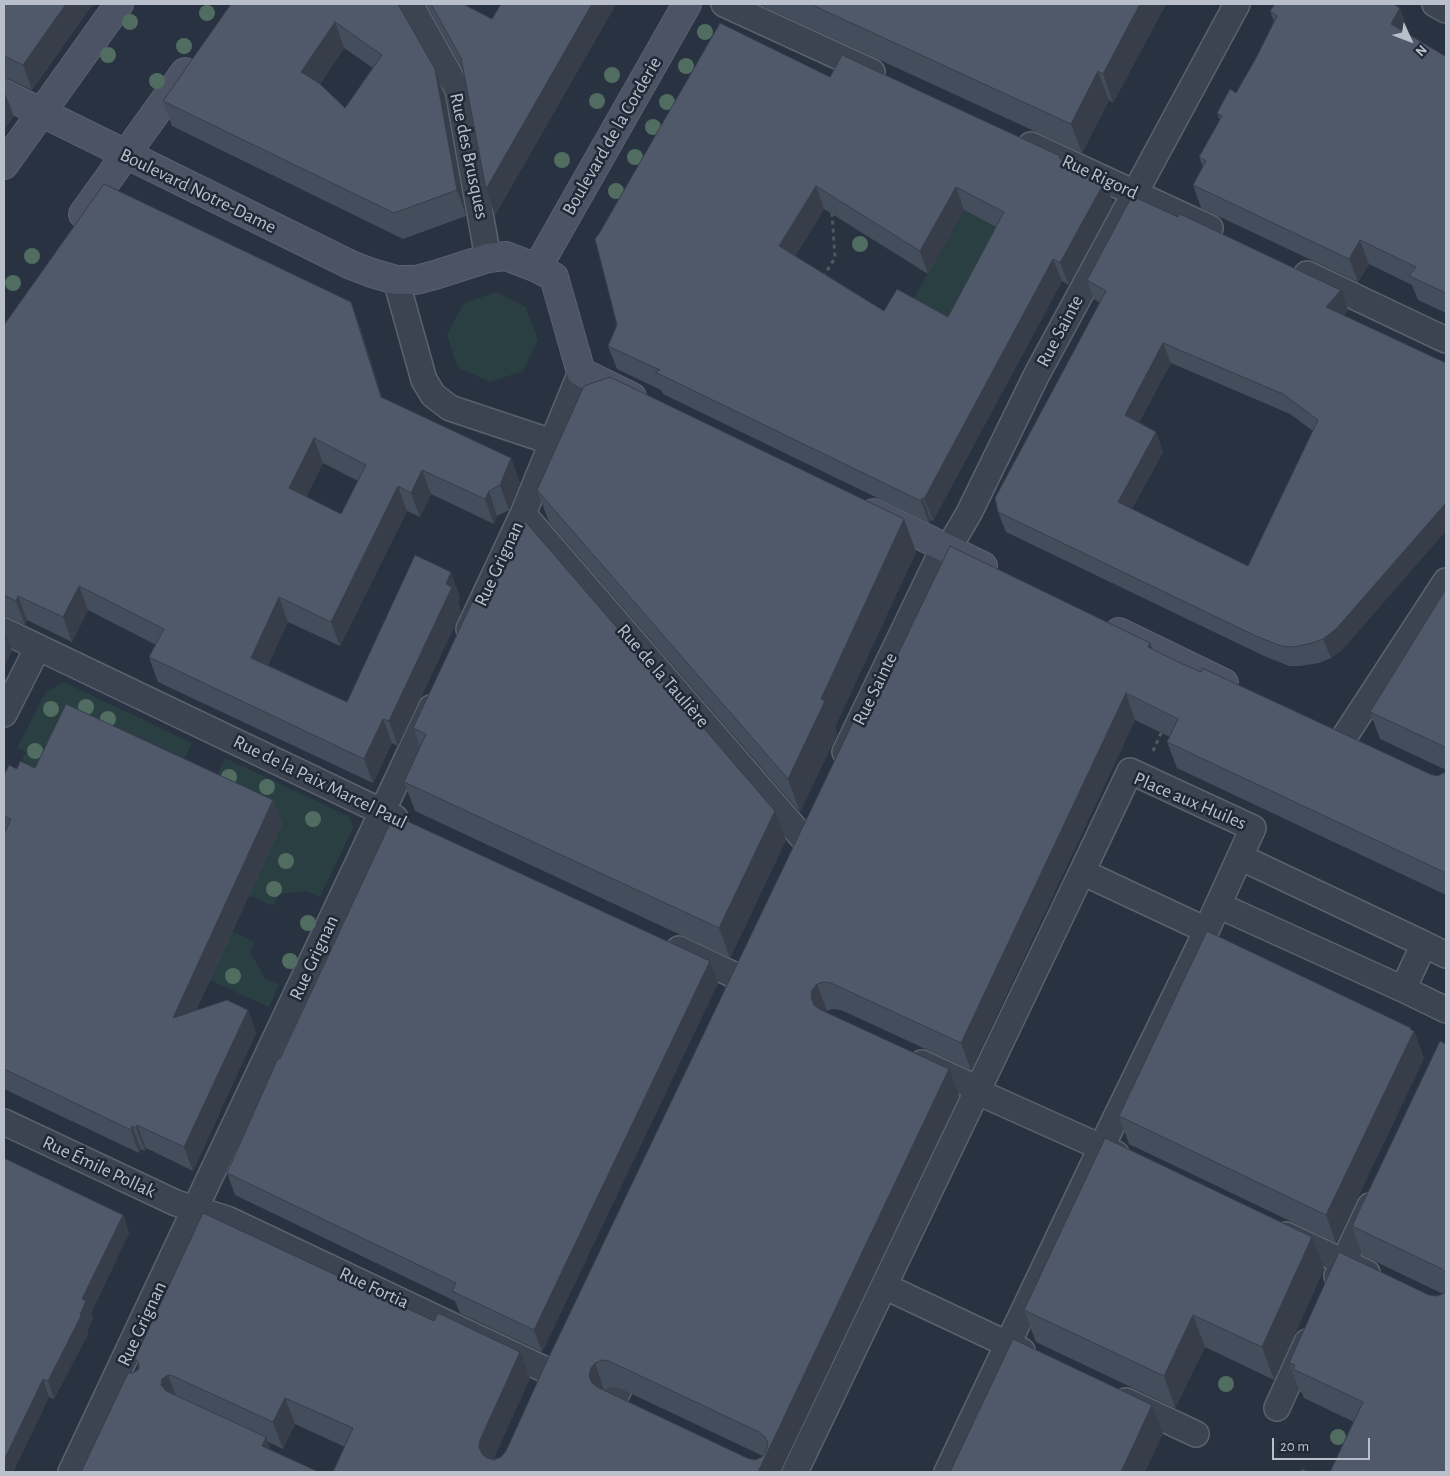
<!DOCTYPE html>
<html>
<head>
<meta charset="utf-8">
<style>
  body { margin:0 }
  #map { position:relative; width:1450px; height:1476px; overflow:hidden; background:#283241; font-family:"Alegreya Sans",sans-serif }
  canvas { display:block }
  .frame { position:absolute; inset:0; border:5px solid #b9c0cb; pointer-events:none }
  .north { position:absolute; left:1385px; top:15px; width:50px; height:50px; -webkit-text-stroke:4px #212937; paint-order:stroke; rotate:133deg; font-size:14px; font-weight:700; line-height:20px; text-align:center; color:#b9c0cb }
  .north::after { content:''; display:block; margin:auto; width:18px; height:22px; background:#b9c0cb; clip-path:polygon(50% 0,100% 100%,50% 72%,0 100%) }
  .scale { position:absolute; left:1272px; top:1438px; width:98px; height:22px; box-sizing:border-box; border:2px solid #b9c0cb; border-top:0; padding-left:6px; font-size:15px; line-height:18px; white-space:nowrap; color:#b9c0cb; -webkit-text-stroke:4px #212937; paint-order:stroke }
</style>
</head>
<body>
<div id="map">
<canvas width="1450" height="1476"></canvas>
<div class="frame"></div>
<div class="north">N</div>
<div class="scale">20 m</div>
</div>
<script>
const ctx = document.querySelector('canvas').getContext('2d');
ctx.lineJoin = 'round';
function fill(path, color) { ctx.fillStyle = color; ctx.fill(path, 'evenodd'); }
const shape = rows => new Path2D(rows.map(r => 'M' + r).join(''));
function strokePath(path, color, width, dash) { ctx.strokeStyle = color; ctx.lineWidth = width; ctx.lineCap = dash ? 'butt' : 'round'; ctx.setLineDash(dash || []); ctx.stroke(path); }
function drawText(font, color, halo, rows, align = 'center') {
  ctx.font = font + ' "Alegreya Sans",sans-serif'; ctx.lineWidth = 5; ctx.setLineDash([]); ctx.textBaseline = 'middle'; ctx.strokeStyle = halo; ctx.fillStyle = color; for (const [text, x, y, turn = 0] of rows) {
    ctx.save(); ctx.translate(x, y); ctx.rotate((+turn || 0) * Math.PI / 180); ctx.textAlign = isNaN(turn) ? turn : align; if (halo) ctx.strokeText(text, 0, 0); ctx.fillText(text, 0, 0); ctx.restore();
  }
}
const green = shape([
  [964,210,1012,235,956,340,906,312],
  [496,292,526,307,538,340,523,371,490,382,457,367,447,334,464,303],
  [64,682,192,743,177,775,40,799,24,775,29,764,22,760,26,752,17,748,45,693],
  [225,758,350,817,353,828,320,897,307,891,279,894,273,906,249,895,210,791],
  [231,931,255,942,250,952,265,978,279,984,269,1007,209,980]
]);
const path = shape([
  [823,277,835,258,832,213],
  [1153,751,1163,729]
]);
const street = shape([
  [410,4,458,90,488,258],
  [724,4,872,72],
  [1435,4,1446,10],
  [1031,145,1210,228],
  [1307,274,1446,340],
  [396,280,424,380,433,395,450,408,552,442],
  [523,514,803,838],
  [469,629,523,514,581,372],
  [4,631,395,818],
  [4,714,38,647],
  [1343,739,1446,581],
  [845,752,942,551,948,549,969,513,1036,376,1237,4],
  [1240,857,1424,944],
  [1218,905,1403,989],
  [679,949,738,977],
  [1446,955,1424,944,1403,989,1446,1010],
  [922,1063,965,1083],
  [978,1092,1116,1154],
  [4,1122,176,1203,227,1219,550,1372],
  [1286,1235,1367,1273],
  [1337,1276,1370,1206],
  [884,1286,1022,1351],
  [1126,1401,1196,1434],
  [1277,1408,1307,1342],
  [606,1416,621,1385],
  [71,1472,431,708],
  [795,1472,1082,872],
  [947,1472,1101,1148,1197,951,1253,828,1130,771,1082,872,1206,930]
]);
const secondary = shape([
  [4,94,351,265,372,273,396,280,416,280,435,275,488,258,506,256,537,268,554,277,581,372,632,397],
  [4,165,119,4],
  [83,214,185,72],
  [537,268,687,4],
  [874,513,983,566],
  [1119,632,1224,683]
]);
const trees = [
  [207,13],
  [130,22],
  [705,32],
  [184,46],
  [108,55],
  [686,66],
  [612,75],
  [157,81],
  [597,101],
  [667,102],
  [653,127],
  [635,157],
  [562,160],
  [616,191],
  [860,244],
  [32,256],
  [13,283],
  [86,707],
  [51,709],
  [108,719],
  [35,751],
  [229,777],
  [267,787],
  [313,819],
  [286,861],
  [274,889],
  [308,923],
  [290,961],
  [233,976],
  [1226,1384],
  [1338,1437]
];
const wall = shape([
  [4,4,93,4,32,90,11,80,4,78],
  [231,4,398,4,444,95,466,216,403,239,172,126,163,101],
  [344,48,373,68,345,108,320,84],
  [426,4,464,4,492,19,501,4,616,4,495,215,486,189,464,71],
  [758,4,1166,4,1113,103,1109,100,1082,153],
  [1270,11,1409,32,1407,34,1445,56,1446,55,1446,313,1418,300,1412,285,1369,264,1358,282,1201,208,1193,185,1203,167,1199,157,1220,121,1217,113,1236,93,1256,58,1274,22],
  [830,77,1060,156,1062,159,1113,203,1069,285,1062,281,933,521,931,520,929,523,663,394,661,390,617,369,608,346,617,325],
  [824,209,928,274,964,210,996,227,948,317,884,311,795,256],
  [1087,280,1348,310,1344,315,1344,648,1331,658,1319,663,1300,666,1289,666,1264,656,1006,532,998,512,1100,303,1094,299],
  [1171,363,1290,414,1313,431,1248,566,1132,509,1163,452,1156,432,1139,422],
  [4,325,360,327,382,398,511,458,520,483,509,510,497,516,494,524,431,494,420,517,407,511,340,646,288,622,268,665,347,702,460,597,458,602,461,612,398,746,392,743,373,783,158,682,149,657,156,645,88,610,72,642,27,620,25,625,10,618,4,617],
  [323,463,358,481,341,514,306,497],
  [537,490,904,519,916,552,835,727,837,734,800,812,549,522],
  [1446,589,1446,770,1380,739,1370,712],
  [1150,643,1152,649,1176,661,1430,774,1437,776,1446,772,1446,895,1177,768,1167,742,1170,737,1135,720,971,1070,841,1010,833,1009,827,1011,826,1012,959,1096,780,1472,333,1472,345,1447,295,1424,283,1449,268,1442,81,1472,133,1373,139,1369,135,1358,530,1378,493,1459,501,1457,506,1451,864,725],
  [611,1387,619,1388,763,1456,755,1460,747,1458,604,1390],
  [413,728,786,840,730,958,415,811,404,782,420,746],
  [35,768,273,800,282,824,196,1010,248,1010,256,1033,193,1171,146,1148,145,1151,141,1149,139,1153,4,1089,4,775,17,769],
  [710,961,718,983,542,1352,460,1313,455,1301,235,1195,227,1173,280,1059],
  [1414,1031,1424,1058,1336,1243,1129,1144,1119,1116],
  [1446,1044,1446,1472,1354,1422,1304,1398,1302,1393,1300,1392,1289,1363,1429,1295,1436,1296,1443,1294,1362,1255,1352,1226],
  [4,1155,5,1159,123,1215,129,1233,91,1313,93,1319,87,1332,88,1334,54,1399,49,1397,13,1472,4,1472],
  [1324,1269,1274,1380,1205,1347,1175,1408,1036,1342,1024,1310]
]);
const shadedWall = shape([
  [66,4,93,4,32,90,23,65],
  [592,4,616,4,495,215,486,189],
  [1140,4,1166,4,1113,103,1103,74],
  [1400,8,1409,32,1400,48,1391,24],
  [335,22,344,48,310,98,301,72],
  [435,69,444,95,466,216,457,190],
  [1098,71,1109,100,1082,153,1071,124],
  [4,91,14,116,4,130],
  [1105,181,1113,203,1069,285,1060,263],
  [816,186,824,209,787,268,779,246],
  [956,187,964,210,928,274,920,251],
  [1360,240,1369,264,1358,282,1349,259],
  [1053,259,1062,281,933,521,924,499],
  [1341,290,1348,310,1333,326,1326,307],
  [351,302,360,327,390,422,381,397],
  [1163,343,1171,363,1132,434,1125,415],
  [1156,432,1163,452,1125,522,1118,502],
  [314,438,323,463,298,512,289,488],
  [511,458,520,483,509,510,500,485],
  [422,470,431,494,420,517,411,493],
  [398,486,407,511,340,646,331,622],
  [489,491,497,516,494,524,485,499],
  [922,498,931,520,929,523,921,501],
  [1446,503,1446,531,1344,648,1331,658,1323,639],
  [904,519,916,552,835,727,837,734,800,812,788,779,821,699],
  [451,572,460,597,458,602,461,612,398,746,389,721],
  [79,586,88,610,72,642,63,617],
  [18,596,27,620,25,625,16,601],
  [279,597,288,622,260,682,251,658],
  [4,628,12,651,4,667],
  [1150,643,1160,670,1148,647],
  [1126,693,1135,720,971,1070,961,1043],
  [383,719,392,743,373,783,364,759],
  [273,800,282,824,181,1041,173,1018],
  [775,811,786,840,730,958,719,928],
  [710,961,718,983,542,1352,534,1330],
  [817,984,827,1011,822,1017,821,1025,811,998,812,990],
  [248,1010,256,1033,193,1171,184,1147],
  [1411,1028,1413,1033,1414,1031,1424,1058,1336,1243,1326,1215],
  [949,1069,959,1096,780,1472,758,1472],
  [137,1125,146,1148,145,1151,136,1128],
  [132,1126,141,1149,139,1153,131,1130],
  [123,1215,129,1233,91,1313,93,1319,87,1332,88,1334,54,1399,48,1381,80,1315,82,1299],
  [1312,1237,1324,1269,1274,1380,1262,1347],
  [1193,1315,1205,1347,1175,1408,1164,1376],
  [520,1352,530,1378,490,1467,489,1472,479,1447,480,1440],
  [595,1363,604,1390,600,1394,599,1403,589,1376,591,1368],
  [168,1375,178,1402,172,1406,161,1385,162,1379],
  [43,1379,49,1397,13,1472,5,1472,4,1469,4,1460],
  [285,1398,295,1424,283,1449,273,1422],
  [1152,1405,1163,1434,1145,1472,1121,1472],
  [266,1437,276,1464,262,1446]
]);
const building = shape([
  [4,4,66,4,23,65,4,56,4,4],
  [231,4,398,4,435,69,457,190,394,213,163,101,231,4],
  [335,22,382,55,345,108,319,83,301,72,335,22],
  [431,4,463,4,492,19,501,4,592,4,486,189,461,58,431,4],
  [810,4,1140,4,1103,74,1098,71,1071,124,810,4],
  [1275,4,1393,4,1400,8,1391,24,1445,56,1446,55,1446,293,1409,276,1416,267,1360,240,1349,259,1193,185,1206,161,1199,157,1222,116,1217,113,1230,89,1236,93,1256,58,1277,16,1270,11,1275,4],
  [720,23,830,77,842,55,1060,156,1059,158,1105,181,1060,263,1053,259,924,499,922,498,921,501,655,372,660,370,608,346,617,325,595,239,600,232,720,23],
  [816,186,920,251,956,187,1004,212,948,317,897,289,884,311,779,246,816,186],
  [104,184,351,302,381,397,511,458,500,485,489,491,485,499,422,470,411,493,398,486,331,622,279,597,251,658,347,702,415,555,451,572,446,584,452,587,389,721,383,719,364,759,149,657,164,629,79,586,63,617,18,596,16,601,4,595,4,325,104,184],
  [314,438,366,465,341,514,289,488,314,438],
  [1132,196,1178,217,1180,214,1336,288,1341,290,1326,307,1446,363,1446,503,1336,629,1323,639,1312,643,1293,647,1281,646,1256,636,998,512,995,498,1106,291,1087,280,1132,196],
  [1163,343,1283,394,1318,420,1248,566,1118,502,1156,432,1125,415,1163,343],
  [610,377,904,519,821,699,825,701,788,779,537,490,584,386,610,377],
  [525,521,775,811,719,928,404,782,426,734,413,728,476,594,488,600,525,521],
  [950,546,1150,643,1148,647,1176,661,1201,672,1202,668,1430,774,1437,776,1446,772,1446,873,1167,742,1178,719,1126,693,961,1043,831,983,824,982,817,984,812,990,811,998,814,1005,819,1009,949,1069,758,1472,333,1472,353,1428,285,1398,273,1422,173,1376,168,1375,162,1379,161,1385,166,1391,266,1437,262,1446,319,1472,81,1472,128,1373,133,1373,139,1369,139,1364,135,1358,203,1213,434,1321,438,1313,520,1352,480,1440,479,1447,482,1454,487,1458,494,1460,501,1457,506,1451,546,1363,854,720,864,725,950,546],
  [602,1360,609,1361,759,1432,765,1437,768,1444,766,1452,762,1457,755,1460,747,1458,597,1387,592,1383,589,1376,591,1368,595,1363,602,1360],
  [1446,589,1446,749,1443,746,1370,712,1446,589],
  [66,704,273,800,173,1018,227,1000,248,1010,184,1147,137,1125,136,1128,132,1126,131,1130,4,1069,4,834,11,819,4,816,4,775,9,765,17,769,20,761,35,768,66,704],
  [394,815,710,961,534,1330,452,1291,456,1283,227,1173,278,1058,280,1059,394,815],
  [1207,931,1411,1028,1410,1029,1414,1031,1326,1215,1119,1116,1207,931],
  [1440,1041,1446,1044,1446,1273,1442,1269,1352,1226,1440,1041],
  [1105,1138,1312,1237,1262,1347,1193,1315,1164,1376,1024,1310,1105,1138],
  [4,1158,123,1215,82,1299,86,1301,80,1315,81,1316,48,1381,43,1379,4,1460,4,1158],
  [1339,1252,1429,1295,1436,1296,1443,1294,1446,1290,1446,1472,1330,1472,1363,1402,1293,1369,1295,1365,1289,1363,1339,1252],
  [1013,1339,1152,1405,1121,1472,950,1472,1013,1339],
  [1302,1469,1309,1472,1300,1472,1302,1469]
]);
const streetNames = [
  ["Boulevard de la Corderie",612,136,-60],
  ["Rue des Brusques",469,156,78],
  ["Rue Rigord",1100,177,25],
  ["Boulevard Notre-Dame",198,191,26],
  ["Rue Sainte",1060,331,-62],
  ["Rue Grignan",499,564,-65],
  ["Rue de la Taulière",663,676,49],
  ["Rue Sainte",875,689,-64],
  ["Rue de la Paix Marcel Paul",320,782,26],
  ["Place aux Huiles",1190,801,23],
  ["Rue Grignan",314,958,-65],
  ["Rue Émile Pollak",99,1167,25],
  ["Rue Fortia",374,1288,25],
  ["Rue Grignan",142,1324,-65]
];
fill(green, '#2a3f42');
strokePath(street, '#5a626e', 28);
strokePath(secondary, '#5a626e', 30);
strokePath(path, '#485c5f', 3, [4, 4]);
strokePath(street, '#3c4451', 25);
strokePath(secondary, '#4b5364', 28);
ctx.fillStyle = '#516c61';
for (const [x, y] of trees) { ctx.beginPath(); ctx.arc(x, y, 8, 0, 2 * Math.PI); ctx.fill(); }
fill(wall, '#444d5b');
fill(shadedWall, '#373e4a');
fill(building, '#4f596a');
strokePath(building, '#373e4a', 1);
drawText('19px', '#b9c0cb', '#212937', streetNames);
</script>
</body>
</html>
